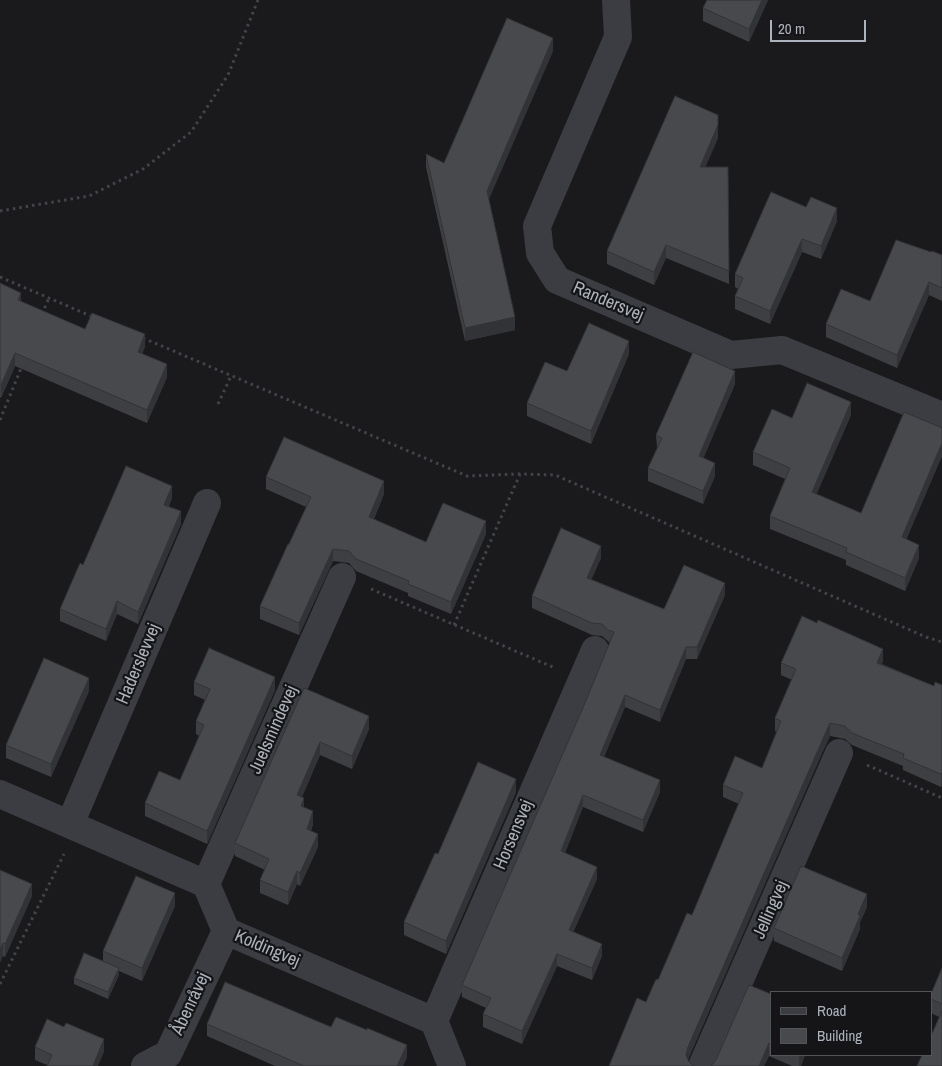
<!DOCTYPE html>
<html>
<head>
<meta charset="utf-8">
<style>
  body { margin:0 }
  #map { position:relative; width:942px; height:1066px; overflow:hidden; background:#1a1a1d; font-family:"Archivo Narrow",sans-serif }
  canvas { display:block }
  .legend { position:absolute; left:770px; top:991px; width:162px; height:65px; box-sizing:border-box; background:#151518; border:1px solid #52545a; margin:0; padding:6px 9px; list-style:none; font-size:15px; color:#adb3bc }
  .legend li { display:flex; align-items:center; gap:10px; height:25px }
  .legend b { width:25px; border:1px solid #52545a }
  .scale { position:absolute; left:770px; top:20px; width:96px; height:22px; box-sizing:border-box; border:2px solid #adb3bc; border-top:0; padding-left:6px; font-size:15px; line-height:18px; white-space:nowrap; color:#adb3bc; -webkit-text-stroke:4px #151518; paint-order:stroke }
</style>
</head>
<body>
<div id="map">
<canvas width="942" height="1066"></canvas>
<ul class="legend">
<li><b style="height:6px;background:#3b3d42"></b>Road</li>
<li><b style="height:14px;background:#47494d"></b>Building</li>
</ul>
<div class="scale">20 m</div>
</div>
<script>
const ctx = document.querySelector('canvas').getContext('2d');
ctx.lineJoin = 'round';
const shape = rows => new Path2D(rows.map(r => 'M' + r).join(''));
function strokePath(path, color, width, dash) { ctx.strokeStyle = color; ctx.lineWidth = width; ctx.lineCap = dash ? 'butt' : 'round'; ctx.setLineDash(dash || []); ctx.stroke(path); }
function fill(path, color) { ctx.fillStyle = color; ctx.fill(path, 'evenodd'); }
function drawText(font, color, halo, rows, align = 'center') {
  ctx.font = font + ' "Archivo Narrow",sans-serif'; ctx.lineWidth = 4.5; ctx.setLineDash([]); ctx.textBaseline = 'middle'; ctx.strokeStyle = halo; ctx.fillStyle = color; for (const [text, x, y, turn = 0] of rows) {
    ctx.save(); ctx.translate(x, y); ctx.rotate((+turn || 0) * Math.PI / 180); ctx.textAlign = isNaN(turn) ? turn : align; if (halo) ctx.strokeText(text, 0, 0); ctx.fillText(text, 0, 0); ctx.restore();
  }
}
const path = shape([
  [0,211,89,196,143,169,191,132,228,75,258,0],
  [0,277,93,317],
  [42,314,49,298],
  [143,338,467,476,520,474,555,475,926,637,942,642],
  [218,404,231,376],
  [0,420,22,366],
  [371,589,555,668],
  [454,625,520,474],
  [867,765,942,798],
  [0,984,64,854]
]);
const minor = shape([
  [616,0,618,37,537,226,540,253,557,280,731,355,782,350,942,416],
  [0,794,206,884,226,931,434,1021,452,1066],
  [70,824,207,503],
  [206,884,342,577],
  [434,1021,595,650],
  [145,1066,168,1054,226,931],
  [702,1066,839,753]
]);
const wall = shape([
  [707,0,768,0,749,42,703,21,703,8],
  [553,51,488,199,515,330,465,341,426,167,426,154,444,163],
  [718,138,705,167,728,167,729,284,666,258,654,285,607,264,607,251],
  [771,192,837,221,821,259,802,252,770,324,735,309,735,296,738,289,735,287,735,274],
  [931,252,942,255,942,301,929,295,897,368,826,337,826,324,870,301],
  [0,283,21,302,85,329,145,347,142,353,167,377,147,423,15,366,1,398,0,397],
  [629,354,591,444,527,416,527,403,567,371],
  [735,384,703,458,715,476,703,504,648,481,648,468,657,448,656,435],
  [851,415,816,494,861,513,942,428,942,456,906,539,919,558,905,591,846,565,846,560,770,529,770,516,785,479,753,465,753,452,792,418],
  [266,477,384,494,374,519,426,542,486,534,451,614,408,596,408,593,356,571,349,563,333,561,299,635,260,619,260,606,306,507,266,489],
  [172,498,169,506,181,524,138,624,117,614,106,641,60,621,60,609,83,565],
  [601,558,591,579,664,609,725,595,697,659,686,659,660,722,625,707,604,757,660,792,643,832,583,807,565,853,597,879,573,932,602,956,592,980,557,966,522,1044,483,1027,483,1014,486,1008,462,997,462,985,585,703,610,643,602,636,592,635,532,608,532,596],
  [883,661,882,664,934,686,942,685,942,785,941,787,903,770,903,766,852,745,845,739,830,736,825,747,609,1066,646,1002,692,915,739,804,723,797,723,785,762,768,777,732,775,731,775,718,792,680,781,675,781,663],
  [194,682,275,690,207,844,145,816,145,803,180,780,199,736,196,734,196,721,205,700,194,695],
  [304,688,369,729,352,769,320,755,302,797,304,807,313,824,311,831,318,847,300,886,297,884,288,905,260,893,260,880,265,870,235,856,235,843],
  [89,691,51,777,6,758,6,745],
  [516,792,446,954,404,935,404,922,438,854],
  [0,870,32,896,5,957,3,956],
  [175,906,142,981,119,971,119,975,108,999,74,984,74,978,103,962,103,951],
  [867,907,860,922,860,929,842,971,774,941,774,928],
  [942,968,942,1066,939,1017,931,1013,931,994],
  [771,994,771,1055,805,1055,801,1066,792,1066,769,1056,764,1066,711,1066],
  [207,1024,331,1027,407,1057,403,1066,275,1066,207,1036],
  [35,1047,104,1052,47,1065,35,1060]
]);
const shadedWall = shape([
  [762,0,768,0,749,42,749,29],
  [553,38,553,51,487,204,487,191],
  [718,125,718,138,700,180,700,167],
  [837,208,837,221,821,259,821,246],
  [802,239,802,252,770,324,770,311],
  [666,245,666,258,654,285,654,272],
  [929,282,929,295,897,368,897,355],
  [21,293,21,305,18,300],
  [515,317,515,330,465,341,465,328],
  [145,334,145,347,138,364,138,352],
  [629,341,629,354,591,444,591,431],
  [15,353,15,366,1,398,1,385],
  [167,364,167,377,147,423,147,410],
  [735,371,735,384,699,469,699,456],
  [851,402,851,415,812,505,812,492],
  [942,443,942,456,902,550,902,537],
  [715,463,715,476,703,504,703,491],
  [384,481,384,494,369,530,369,517],
  [172,486,172,498,164,517,164,505],
  [181,511,181,524,138,624,138,612],
  [486,521,486,534,451,614,451,602],
  [919,545,919,558,905,591,905,578],
  [601,546,601,558,587,590,587,578],
  [333,549,333,561,299,635,299,623],
  [725,583,725,595,697,659,697,647],
  [117,601,117,614,106,641,106,629],
  [686,647,686,659,660,722,660,710],
  [883,649,883,661,877,675,877,663],
  [275,677,275,690,207,844,207,831],
  [89,678,89,691,51,777,51,764],
  [625,695,625,707,600,767,600,755],
  [369,716,369,729,352,769,352,756],
  [830,723,830,736,825,747,688,1060,686,1055,688,1047,825,734],
  [320,742,320,755,297,808,297,795],
  [942,772,942,785,941,787,941,774],
  [516,779,516,792,446,954,446,941],
  [660,780,660,792,643,832,643,820],
  [583,795,583,807,561,863,561,851],
  [304,798,304,811,301,806],
  [313,811,313,824,307,842,307,829],
  [318,834,318,847,300,886,300,873],
  [597,867,597,879,569,942,569,930],
  [297,871,297,884,288,905,288,892],
  [32,884,32,896,5,957,5,944],
  [175,893,175,906,142,981,142,968],
  [867,894,867,907,860,922,860,929,842,971,842,958,858,914],
  [3,943,3,956,0,963,0,951],
  [602,944,602,956,592,980,592,968],
  [557,954,557,966,522,1044,522,1031],
  [119,968,119,975,108,999,108,992],
  [104,1039,104,1052,98,1066,93,1066],
  [769,1043,769,1056,764,1066,759,1066],
  [407,1045,407,1057,403,1066,397,1066],
  [800,1055,805,1055,801,1066,799,1066,799,1057]
]);
const building = shape([
  [707,0,762,0,749,29,703,8,707,0],
  [507,18,553,38,487,191,515,317,465,328,426,154,444,163,507,18],
  [675,96,718,115,718,125,700,167,728,167,729,271,666,245,654,272,607,251,675,96],
  [771,192,806,207,811,197,837,208,821,246,802,239,770,311,735,296,743,278,735,274,771,192],
  [896,240,931,252,932,251,942,255,942,288,929,282,897,355,826,324,841,289,870,301,896,240],
  [0,283,21,293,18,300,85,329,92,313,145,334,138,352,167,364,147,410,15,353,1,385,0,385,0,283],
  [589,323,629,341,591,431,527,403,545,362,567,371,589,323],
  [693,352,735,371,699,456,715,463,703,491,648,468,662,438,656,435,693,352],
  [807,383,851,402,812,492,861,513,904,412,942,428,942,443,902,537,919,545,905,578,846,552,847,548,770,516,790,468,753,452,772,409,792,418,807,383],
  [284,437,384,481,369,517,426,542,443,503,486,521,451,602,408,584,409,581,356,559,349,551,333,549,299,623,260,606,288,544,289,544,311,497,266,477,284,437],
  [126,466,172,486,164,505,181,511,138,612,117,601,106,629,60,609,80,563,83,565,126,466],
  [561,528,601,546,587,578,664,609,684,565,725,583,697,647,686,647,660,710,625,695,600,755,660,780,643,820,583,795,561,851,597,867,569,930,602,944,592,968,557,954,522,1031,483,1014,491,998,462,985,585,703,614,632,608,630,602,624,592,623,532,596,561,528],
  [802,616,817,623,818,620,883,649,877,663,934,686,935,682,942,685,942,772,941,774,903,758,904,754,852,733,845,726,830,723,825,734,688,1047,686,1055,689,1062,694,1066,609,1066,637,998,646,1002,656,979,658,980,687,913,692,915,743,793,723,785,735,756,762,768,781,721,775,718,796,669,781,663,802,616],
  [209,648,275,677,207,831,145,803,159,771,180,780,204,725,196,721,210,689,194,682,209,648],
  [44,658,89,678,51,764,6,745,44,658],
  [304,688,369,716,352,756,320,742,297,795,304,798,301,806,313,811,307,829,318,834,300,873,297,871,288,892,260,880,269,859,235,843,304,688],
  [478,762,516,779,446,941,404,922,435,853,438,854,478,762],
  [801,866,867,894,858,914,860,916,842,958,774,928,801,866],
  [0,870,32,884,5,944,3,943,0,951,0,870],
  [136,876,175,893,142,968,103,951,136,876],
  [84,953,119,968,108,992,74,978,84,953],
  [942,968,942,1004,931,999,931,994,942,968],
  [225,982,331,1027,336,1017,367,1030,367,1028,407,1045,397,1066,304,1066,207,1024,225,982],
  [749,985,771,994,771,1044,769,1043,759,1066,711,1066,716,1060,749,985],
  [942,1011,942,1066,917,1066,922,1055,931,1055,931,1036,942,1011],
  [47,1019,64,1027,66,1023,104,1039,93,1066,47,1066,52,1055,35,1047,47,1019]
]);
const streetNames = [
  ["Randersvej",608,302,23],
  ["Haderslevvej",139,664,-67],
  ["Juelsmindevej",274,730,-66],
  ["Horsensvej",514,835,-67],
  ["Jellingvej",771,910,-66],
  ["Koldingvej",267,949,23],
  ["Åbenråvej",191,1004,-65]
];
strokePath(path, '#414449', 3, [2.5, 4]);
strokePath(minor, '#3b3d42', 28);
fill(wall, '#3d3f42');
fill(shadedWall, '#323336');
fill(building, '#47494d');
strokePath(building, '#323336', 1);
drawText('18px', '#adb3bc', '#151518', streetNames);
</script>
</body>
</html>
